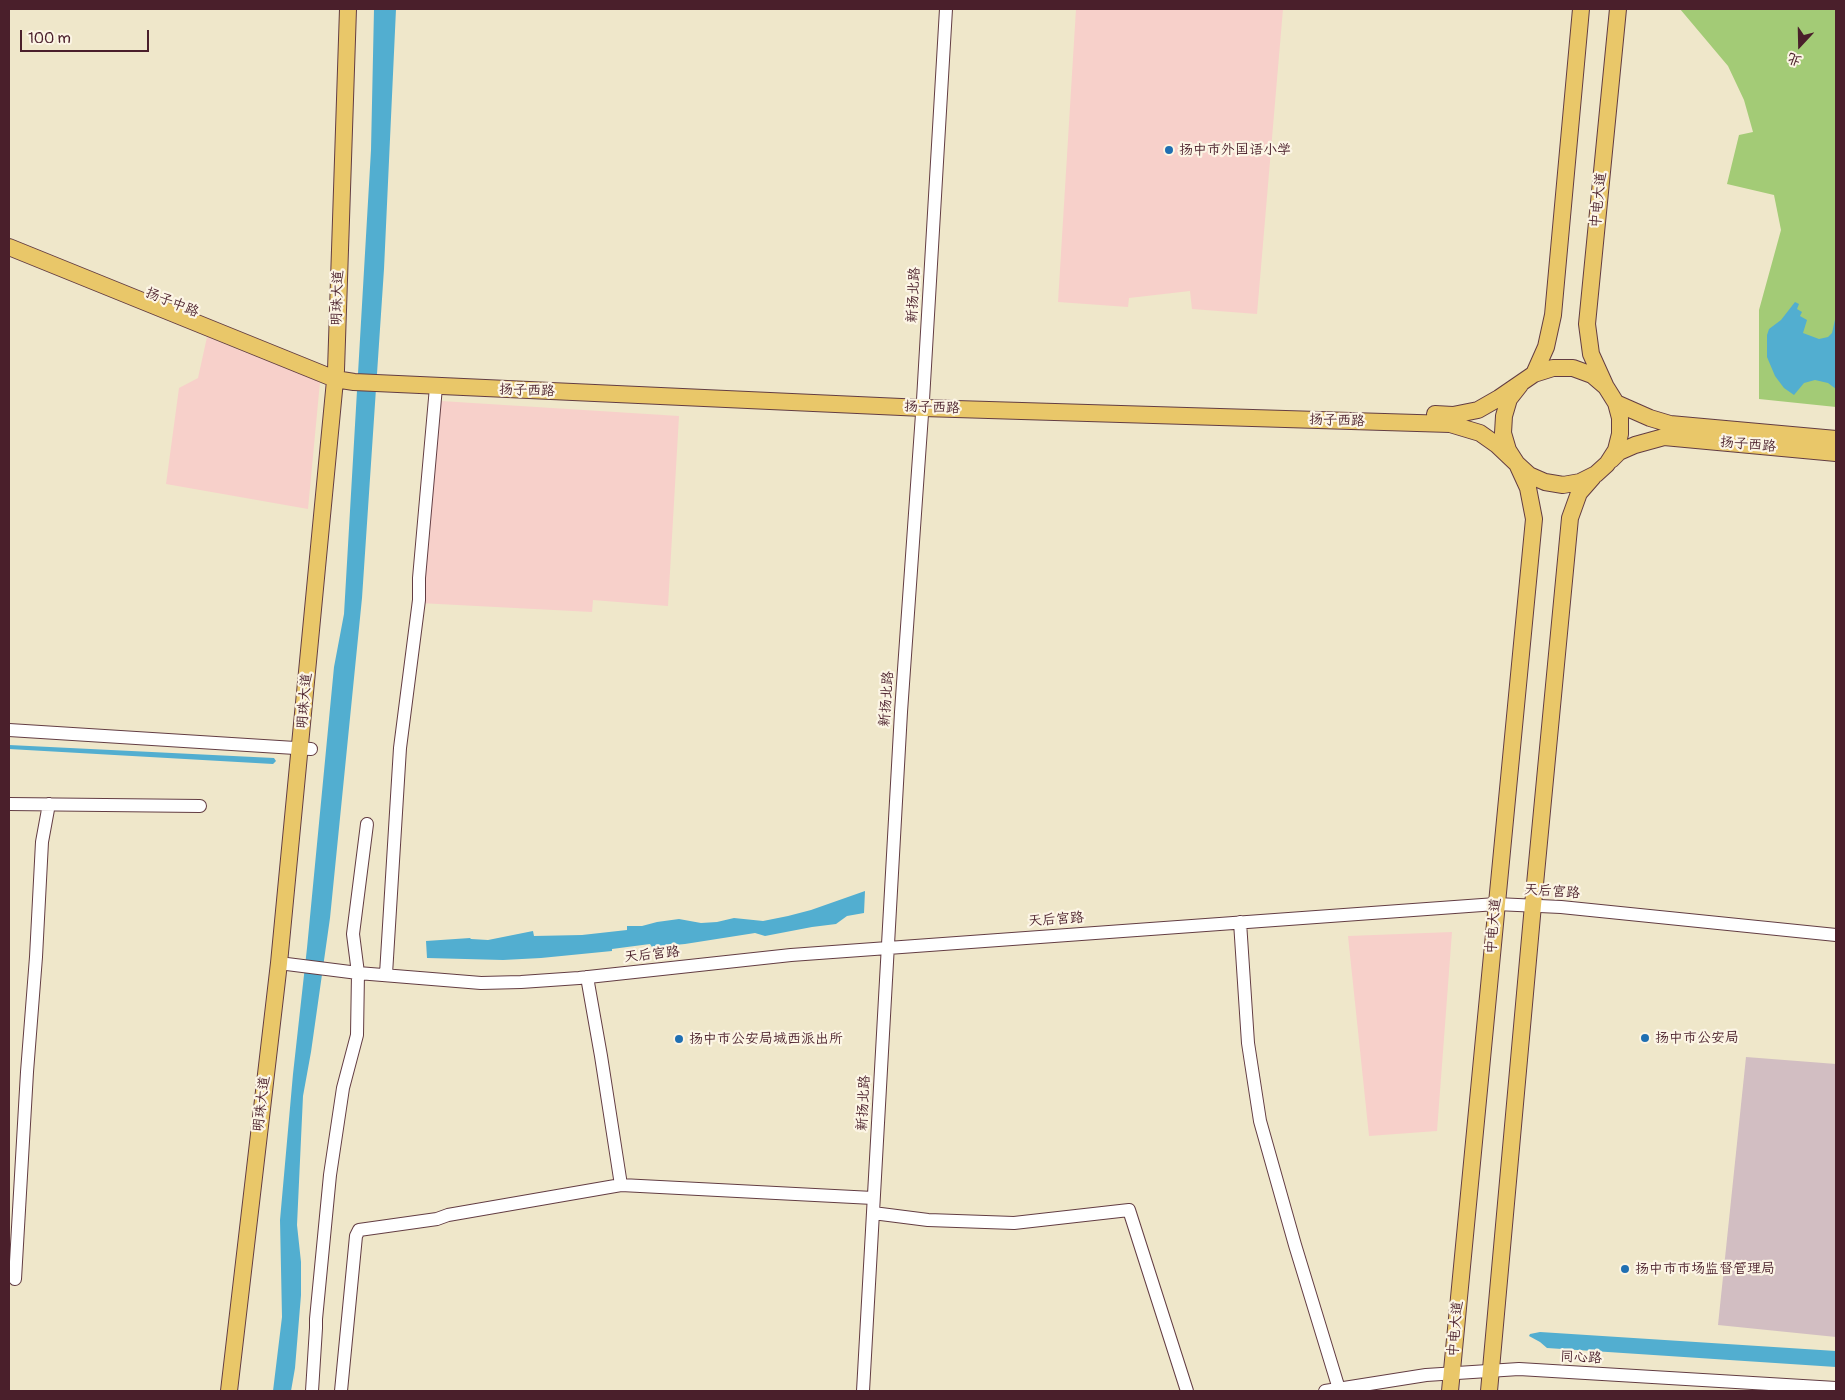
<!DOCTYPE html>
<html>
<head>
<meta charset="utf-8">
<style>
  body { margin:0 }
  #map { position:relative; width:1845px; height:1400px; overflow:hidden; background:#efe7ca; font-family:Pangolin,"LXGW WenKai TC",sans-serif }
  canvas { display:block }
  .frame { position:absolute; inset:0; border:10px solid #4a1f2b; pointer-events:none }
  .north { position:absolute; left:1775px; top:20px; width:50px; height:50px; -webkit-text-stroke:4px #fcf5e5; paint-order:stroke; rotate:201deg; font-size:14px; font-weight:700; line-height:20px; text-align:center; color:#4a1f2b }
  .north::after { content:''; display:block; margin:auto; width:18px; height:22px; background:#4a1f2b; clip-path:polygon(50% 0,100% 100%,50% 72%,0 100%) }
  .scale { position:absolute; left:20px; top:30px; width:129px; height:22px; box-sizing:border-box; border:2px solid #4a1f2b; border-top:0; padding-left:6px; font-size:15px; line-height:18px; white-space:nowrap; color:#4a1f2b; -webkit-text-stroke:4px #fcf5e5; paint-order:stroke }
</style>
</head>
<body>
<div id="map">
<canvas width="1845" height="1400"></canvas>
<div class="frame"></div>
<div class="north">北</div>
<div class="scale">100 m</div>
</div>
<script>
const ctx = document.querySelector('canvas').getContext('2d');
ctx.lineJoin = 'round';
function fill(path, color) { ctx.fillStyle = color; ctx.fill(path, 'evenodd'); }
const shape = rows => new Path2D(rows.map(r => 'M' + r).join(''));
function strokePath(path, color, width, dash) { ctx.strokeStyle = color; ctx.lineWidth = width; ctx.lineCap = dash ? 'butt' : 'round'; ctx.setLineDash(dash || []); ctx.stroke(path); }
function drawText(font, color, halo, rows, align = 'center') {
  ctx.font = font + ' Pangolin,"LXGW WenKai TC",sans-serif'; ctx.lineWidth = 4.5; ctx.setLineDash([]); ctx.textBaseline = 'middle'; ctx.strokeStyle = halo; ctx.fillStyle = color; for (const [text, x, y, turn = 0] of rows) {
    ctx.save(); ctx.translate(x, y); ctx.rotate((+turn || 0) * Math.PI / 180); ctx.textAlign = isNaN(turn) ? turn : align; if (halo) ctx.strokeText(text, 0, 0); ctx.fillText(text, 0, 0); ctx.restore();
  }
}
const built = shape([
  [1076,9,1283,9,1257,314,1192,309,1190,291,1129,298,1128,307,1058,302],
  [207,337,320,382,308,509,166,484,179,388,198,378],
  [441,401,679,416,668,606,593,600,592,612,419,603],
  [1452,932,1437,1131,1369,1136,1348,936]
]);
const industrial = shape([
  [1746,1057,1836,1064,1836,1337,1718,1325]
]);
const green = shape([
  [1680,9,1836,9,1836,407,1759,399,1759,310,1781,230,1774,195,1727,184,1739,135,1753,132,1744,100,1728,66]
]);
const water = shape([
  [374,9,396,9,384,269,362,598,330,918,311,1052,303,1096,297,1225,301,1262,301,1295,295,1368,291,1391,273,1391,282,1317,280,1220,293,1074,307,948,334,667,344,614,371,150],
  [1795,302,1799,304,1797,309,1802,312,1800,316,1807,320,1803,333,1819,339,1828,337,1832,333,1836,315,1836,389,1828,383,1815,380,1804,383,1794,395,1784,388,1775,376,1767,357,1767,335,1769,329,1781,320],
  [9,745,274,758,276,761,273,764,9,749],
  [865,891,864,913,847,916,836,924,812,927,765,936,755,933,685,944,652,947,650,944,612,949,612,951,541,958,503,960,427,958,426,941,470,938,471,939,488,940,533,931,534,936,582,935,627,930,627,926,642,926,657,922,679,919,701,923,717,922,734,918,763,921,788,916,811,910],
  [1540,1332,1836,1351,1836,1367,1547,1348,1540,1342,1529,1336,1530,1334]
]);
const minor = shape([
  [9,730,311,749],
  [9,804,200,806],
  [1240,922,1248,1043,1260,1121,1295,1245,1339,1389],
  [279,963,358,973,481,983,521,982,579,978,791,955,1496,904,1561,907,1836,935],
  [386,974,400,748,419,600,419,578,436,387],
  [587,977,601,1056,621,1185],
  [873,1213,928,1220,1014,1223,1129,1210,1187,1391],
  [15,1279,27,1072,36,957,42,842,49,804],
  [312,1391,316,1328,316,1319,330,1175,343,1088,357,1035,358,973,353,934,367,824],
  [341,1391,356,1236,359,1230,437,1219,448,1215,621,1185,873,1198],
  [863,1391,901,712,923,400,946,9],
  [1325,1391,1426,1375,1519,1369,1836,1388]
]);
const major = shape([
  [9,247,335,379,354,382,923,408,1450,424,1480,433,1497,445,1517,464,1528,488,1534,519,1450,1391],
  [1534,374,1546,347,1553,315,1581,9],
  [1605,385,1591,354,1587,324,1618,9],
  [1616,403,1650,418,1670,424,1836,439],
  [1435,414,1453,415,1478,410,1499,398,1534,374,1553,368,1573,368,1592,375,1606,387,1616,403,1620,418,1620,434,1616,450,1607,464,1596,474,1580,482,1563,485,1545,482,1529,475,1517,464,1508,450,1503,433,1504,416,1509,399,1520,385],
  [1611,460,1619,452,1635,445,1664,437,1836,453],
  [229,1391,279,963,336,370,348,9],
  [1489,1391,1533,905,1570,518,1579,493,1593,477]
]);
const markers = [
  [1169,150,5,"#1f6fb2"],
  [1645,1038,5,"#1f6fb2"],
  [679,1039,5,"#1f6fb2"],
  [1625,1269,5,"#1f6fb2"]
];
const poiNames = [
  ["扬中市外国语小学",1179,150],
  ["扬中市公安局",1655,1038],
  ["扬中市公安局城西派出所",689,1039],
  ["扬中市市场监督管理局",1635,1269]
];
const streetNames = [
  ["中电大道",1599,200,-84],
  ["新扬北路",914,295,-87],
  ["明珠大道",338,298,-88],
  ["扬子中路",172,303,22],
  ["扬子西路",527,391,2],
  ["扬子西路",932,408,2],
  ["扬子西路",1337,421,2],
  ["扬子西路",1748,445,5],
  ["新扬北路",887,699,-86],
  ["明珠大道",305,701,-85],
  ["天后宫路",1552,892,4],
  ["天后宫路",1056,920,-4],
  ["中电大道",1494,926,-85],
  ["天后宫路",652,955,-6],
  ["新扬北路",864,1103,-87],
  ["明珠大道",262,1104,-83],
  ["中电大道",1456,1329,-85],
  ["同心路",1581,1358,3]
];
fill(built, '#f7d0ca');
fill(industrial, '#d2bec2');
fill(green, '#a3cb76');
fill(water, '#52aed0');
strokePath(minor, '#633d43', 14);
strokePath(major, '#633d43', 18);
strokePath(minor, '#fff', 12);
strokePath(major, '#e9c769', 16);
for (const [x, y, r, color] of markers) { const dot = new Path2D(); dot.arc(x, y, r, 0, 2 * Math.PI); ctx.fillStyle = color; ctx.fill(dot); strokePath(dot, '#fcf5e5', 2); }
drawText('14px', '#4a1f2b', '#fcf5e5', poiNames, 'left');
drawText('14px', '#4a1f2b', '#fcf5e5', streetNames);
</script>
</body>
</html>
